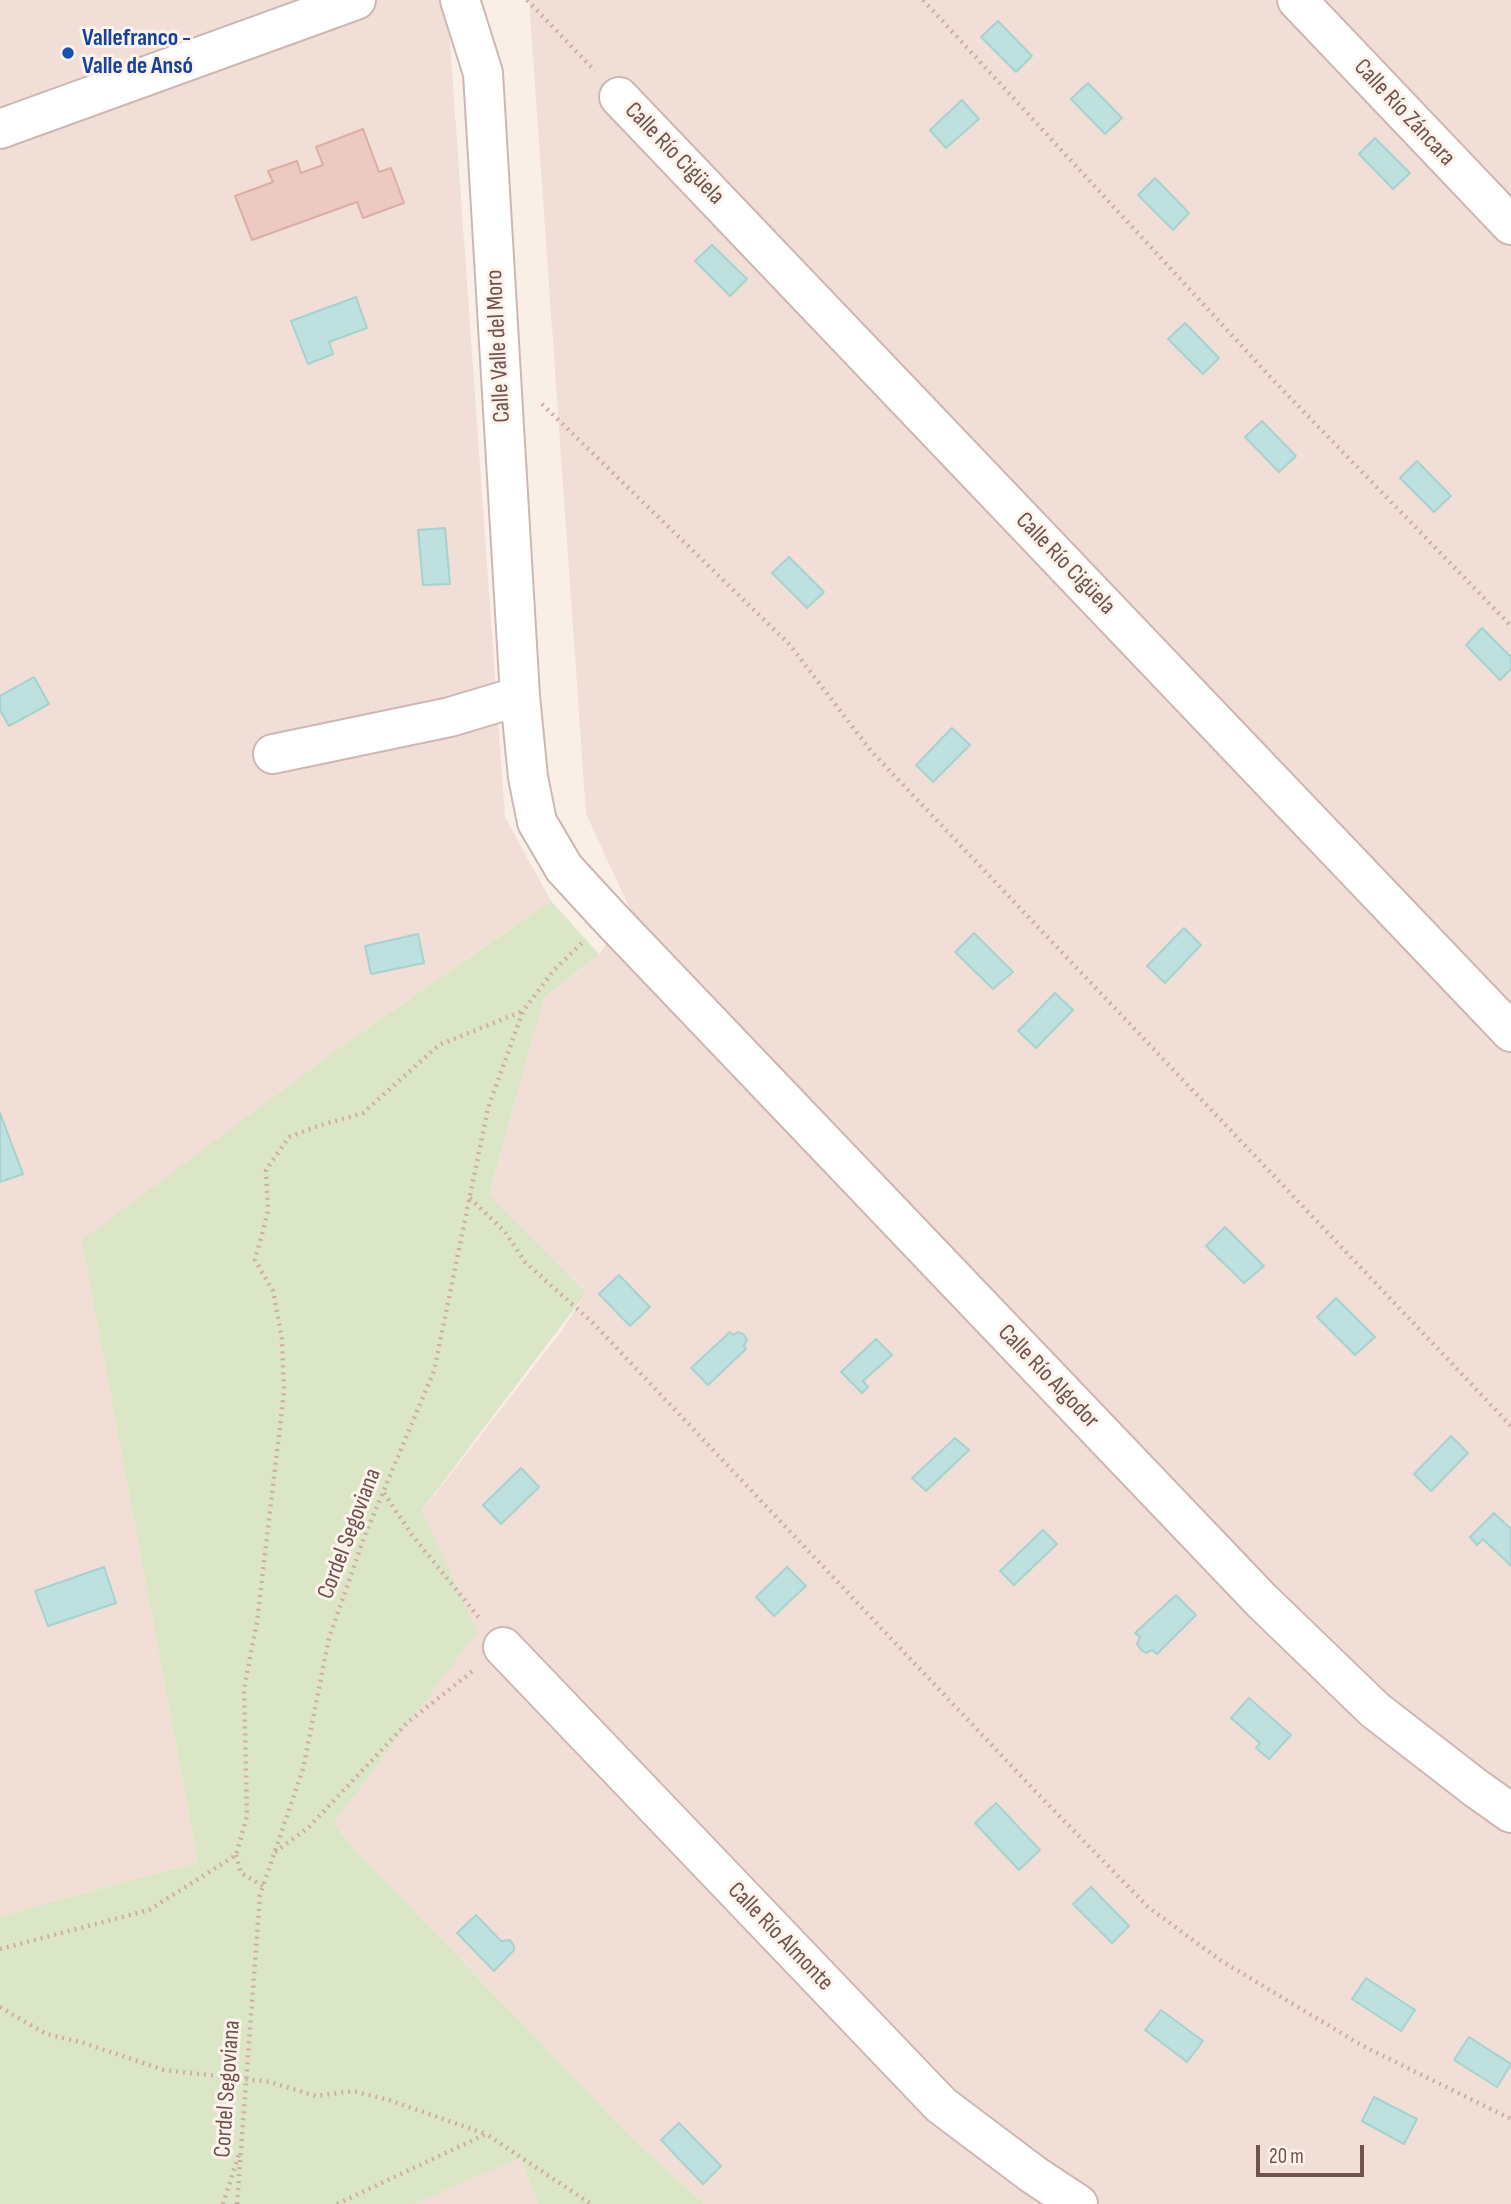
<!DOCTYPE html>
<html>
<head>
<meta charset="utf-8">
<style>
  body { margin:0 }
  #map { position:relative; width:1511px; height:2204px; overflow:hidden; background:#faefe7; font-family:"Sofia Sans Condensed",sans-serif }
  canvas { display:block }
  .scale { position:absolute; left:1256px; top:2145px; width:108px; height:32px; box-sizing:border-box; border:4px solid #71534e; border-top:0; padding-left:9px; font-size:21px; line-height:24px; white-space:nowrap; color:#71534e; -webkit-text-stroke:5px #fdf3ed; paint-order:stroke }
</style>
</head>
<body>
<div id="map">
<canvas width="1511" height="2204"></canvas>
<div class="scale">20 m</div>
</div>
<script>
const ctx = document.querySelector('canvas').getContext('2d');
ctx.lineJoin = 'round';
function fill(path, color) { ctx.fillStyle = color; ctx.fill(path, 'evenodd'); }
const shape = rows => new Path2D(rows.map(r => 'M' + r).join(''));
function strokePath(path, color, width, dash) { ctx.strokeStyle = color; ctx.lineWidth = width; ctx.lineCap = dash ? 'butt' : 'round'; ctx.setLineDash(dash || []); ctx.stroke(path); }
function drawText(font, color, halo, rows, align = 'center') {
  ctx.font = font + ' "Sofia Sans Condensed",sans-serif'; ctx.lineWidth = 6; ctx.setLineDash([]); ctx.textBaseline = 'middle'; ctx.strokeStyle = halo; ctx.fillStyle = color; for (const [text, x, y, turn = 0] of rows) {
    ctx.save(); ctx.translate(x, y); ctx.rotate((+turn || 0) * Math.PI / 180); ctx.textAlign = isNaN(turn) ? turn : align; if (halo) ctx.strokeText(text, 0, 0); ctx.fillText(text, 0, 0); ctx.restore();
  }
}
const residential = shape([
  [0,0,447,0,505,817,551,901,329,1055,83,1240,198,1862,0,1916],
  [529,0,1511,0,1511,2204,704,2204,632,2138,349,1843,334,1823,476,1632,422,1511,562,1330,586,1293,489,1197,544,998,599,954,630,909,586,814],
  [521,2158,538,2204,413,2204]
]);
const green = shape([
  [551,901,599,954,544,998,489,1196,586,1293,422,1510,477,1632,334,1823,349,1843,632,2138,704,2204,538,2204,521,2158,413,2204,0,2204,0,1916,198,1862,82,1240,329,1055]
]);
const water = shape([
  [998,21,1032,56,1016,72,981,37,998,21],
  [1088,83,1122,118,1105,134,1071,99,1088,83],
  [962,100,979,119,946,148,930,130,962,100],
  [1375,138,1410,173,1393,189,1359,154,1375,138],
  [1155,178,1189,213,1173,230,1138,195,1155,178],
  [712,245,747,279,730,296,695,261,712,245],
  [356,297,367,328,329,342,333,354,308,364,291,321,356,297],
  [1185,323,1219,358,1203,374,1168,339,1185,323],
  [1262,421,1296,456,1279,472,1245,437,1262,421],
  [1417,461,1451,496,1434,512,1400,478,1417,461],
  [445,528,450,584,423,585,418,530,445,528],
  [789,557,824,592,807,608,772,573,789,557],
  [1482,628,1511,657,1511,669,1500,680,1466,645,1482,628],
  [34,677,49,704,9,726,0,710,0,696,34,677],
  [952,728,970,745,933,782,916,765,952,728],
  [1184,928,1201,945,1165,983,1147,966,1184,928],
  [974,933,1013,972,993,989,955,952,974,933],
  [418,934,424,963,371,974,365,946,418,934],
  [1055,993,1073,1010,1036,1048,1018,1031,1055,993],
  [0,1113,23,1174,0,1182,0,1113],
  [1225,1227,1264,1266,1244,1283,1206,1246,1225,1227],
  [619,1275,650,1307,630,1326,599,1294,619,1275],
  [1336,1298,1375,1337,1355,1355,1317,1317,1336,1298],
  [730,1332,733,1335,738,1332,743,1334,747,1339,744,1346,746,1349,708,1385,691,1368,730,1332],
  [876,1339,892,1355,863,1381,868,1387,862,1393,841,1372,876,1339],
  [1451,1436,1468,1453,1431,1491,1414,1474,1451,1436],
  [955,1438,969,1450,926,1491,912,1478,955,1438],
  [521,1468,539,1487,501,1524,483,1505,521,1468],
  [1494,1513,1511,1529,1511,1566,1483,1539,1477,1545,1470,1537,1494,1513],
  [1043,1530,1057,1544,1014,1585,1000,1571,1043,1530],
  [104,1567,116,1603,48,1626,35,1591,104,1567],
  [787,1567,806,1586,774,1616,756,1597,787,1567],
  [1176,1595,1196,1615,1157,1654,1152,1650,1146,1653,1141,1650,1137,1644,1140,1637,1135,1633,1176,1595],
  [1249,1698,1291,1735,1269,1759,1256,1748,1260,1743,1231,1718,1249,1698],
  [996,1803,1040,1850,1019,1870,975,1823,996,1803],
  [1091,1887,1129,1926,1112,1943,1073,1904,1091,1887],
  [476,1915,501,1941,510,1940,514,1946,514,1950,494,1971,457,1933,476,1915],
  [1366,1978,1415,2010,1401,2031,1352,1999,1366,1978],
  [1161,2010,1203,2041,1187,2062,1145,2030,1161,2010],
  [1469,2037,1511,2064,1497,2087,1454,2060,1469,2037],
  [1374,2097,1417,2119,1404,2144,1362,2121,1374,2097],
  [679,2123,721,2166,703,2184,661,2140,679,2123]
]);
const building = shape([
  [363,129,379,172,391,168,404,203,363,218,357,202,252,240,235,196,273,182,268,171,297,161,301,173,323,165,316,147,363,129]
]);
const path = shape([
  [527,0,595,71],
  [923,0,1275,382,1511,626],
  [542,404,790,645,871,751,1511,1426],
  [470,1198,505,1232,525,1262,593,1323,1037,1793,1148,1907,1220,1960,1361,2045,1511,2119],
  [384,1493,412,1535,480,1619],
  [275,1852,308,1828,408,1722,474,1670],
  [236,1855,241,1873,263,1886],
  [0,1949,149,1910,236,1855,247,1816,244,1689,257,1622,284,1392,282,1339,273,1291,255,1260,268,1211,266,1170,289,1137,318,1126,363,1113,439,1045,523,1011],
  [0,2007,46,2034,84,2043,164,2070,270,2082,316,2096,353,2091,389,2100,486,2134],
  [223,2204,240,2151],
  [237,2204,260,1895,303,1769,329,1638,365,1535,434,1371,488,1108,523,1011,554,970,583,942],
  [337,2204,486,2134,591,2204]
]);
const minor = shape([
  [460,0,483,73,520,696,528,777,537,822,564,868,609,917,1262,1601,1375,1710,1477,1789,1511,1813],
  [1297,0,1511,225],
  [619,97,1511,1032],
  [0,129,356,0],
  [273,754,450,717,520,696],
  [503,1647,941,2105,1034,2175,1078,2204]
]);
const markers = [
  [68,53,7,"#1a4fb4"]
];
const transitNames = [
  ["Vallefranco -",82,39],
  ["Valle de Ansó",82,67]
];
const streetNames = [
  ["Calle Río Záncara",1404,113,47],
  ["Calle Río Cigüela",674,154,46],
  ["Calle Valle del Moro",499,346,-93],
  ["Calle Río Cigüela",1065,564,46],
  ["Calle Río Algodor",1048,1377,46],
  ["Cordel Segoviana",350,1534,-69],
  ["Calle Río Almonte",780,1937,46],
  ["Cordel Segoviana",228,2089,-86]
];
fill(residential, '#f1dfd7');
fill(green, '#dbe6c7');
fill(water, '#bee1df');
strokePath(water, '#a5d2cf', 2);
fill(building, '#ecc9c2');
strokePath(building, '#ddada4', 2);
strokePath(minor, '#cdb7b2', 42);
strokePath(path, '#d1aca5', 4.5, [2, 5]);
strokePath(minor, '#fff', 38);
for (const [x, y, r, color] of markers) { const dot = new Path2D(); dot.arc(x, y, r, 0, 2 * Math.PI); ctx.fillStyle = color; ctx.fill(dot); strokePath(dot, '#fdf3ed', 2.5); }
drawText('bold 24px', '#164399', '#fdf3ed', transitNames, 'left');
drawText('24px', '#71534e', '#fdf3ed', streetNames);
</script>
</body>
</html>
